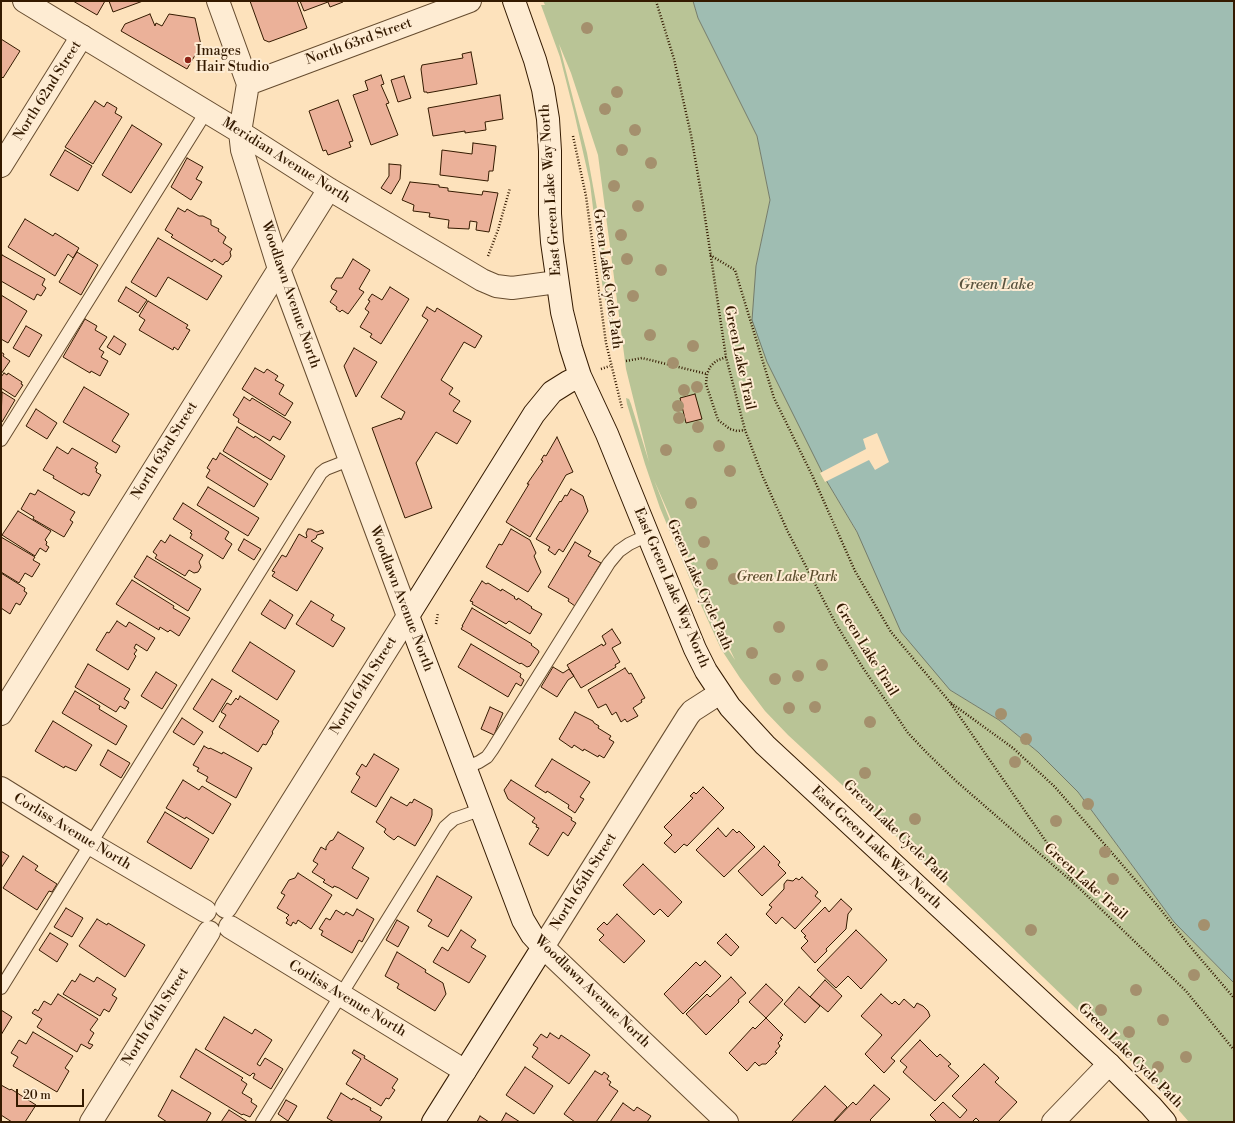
<!DOCTYPE html>
<html>
<head>
<meta charset="utf-8">
<style>
  body { margin:0 }
  #map { position:relative; width:1235px; height:1123px; overflow:hidden; background:#fde2bc; font-family:"Libre Bodoni",serif }
  canvas { display:block }
  .frame { position:absolute; inset:0; border:2px solid #341a00; pointer-events:none }
  .scale { position:absolute; left:16px; top:1089px; width:68px; height:18px; box-sizing:border-box; border:2px solid #341a00; border-top:0; padding-left:5px; font-size:12px; line-height:14px; white-space:nowrap; color:#341a00; -webkit-text-stroke:3px #feecd3; paint-order:stroke }
</style>
</head>
<body>
<div id="map">
<canvas width="1235" height="1123"></canvas>
<div class="frame"></div>
<div class="scale">20 m</div>
</div>
<script>
const ctx = document.querySelector('canvas').getContext('2d');
ctx.lineJoin = 'round';
function fill(path, color) { ctx.fillStyle = color; ctx.fill(path, 'evenodd'); }
const shape = rows => new Path2D(rows.map(r => 'M' + r).join(''));
function strokePath(path, color, width, dash) { ctx.strokeStyle = color; ctx.lineWidth = width; ctx.lineCap = dash ? 'butt' : 'round'; ctx.setLineDash(dash || []); ctx.stroke(path); }
function drawText(font, color, halo, rows, align = 'center') {
  ctx.font = font + ' "Libre Bodoni",serif'; ctx.lineWidth = 4; ctx.setLineDash([]); ctx.textBaseline = 'middle'; ctx.strokeStyle = halo; ctx.fillStyle = color; for (const [text, x, y, turn = 0] of rows) {
    ctx.save(); ctx.translate(x, y); ctx.rotate((+turn || 0) * Math.PI / 180); ctx.textAlign = isNaN(turn) ? turn : align; if (halo) ctx.strokeText(text, 0, 0); ctx.fillText(text, 0, 0); ctx.restore();
  }
}
const green = shape([
  [543,1,693,1,698,18,757,136,770,200,756,266,817,461,826,480,950,690,999,720,1038,752,1078,792,1174,922,1234,983,1234,1122,1189,1122,1163,1092,853,795,788,735,765,711,740,678,721,649,701,605,660,508,645,464,627,404,626,398,629,399,631,404,649,462,626,369,598,155,571,73,559,44,587,153,595,197,605,253,614,327,611,333,602,283,590,183,574,112,560,57,541,5,545,5],
  [654,480,704,594,735,660,727,648,708,610,674,531]
]);
const water = shape([
  [693,1,1234,1,1234,983,1174,922,1078,792,1038,752,999,720,950,690,901,632,857,532,826,480,767,362,752,320,756,266,770,200,757,136,698,18,693,1]
]);
const pier = shape([
  [877,433,889,462,875,470,869,460,825,482,820,473,866,449,863,439]
]);
const building = shape([
  [73,1,105,1,97,15,73,1],
  [109,1,143,1,113,12,109,1],
  [250,1,297,1,307,28,269,42,264,40,250,1],
  [300,1,343,1,343,2,330,7,328,2,304,11,300,1],
  [150,14,155,26,156,23,162,26,169,14,195,18,201,45,187,69,121,31,125,24,150,14],
  [1,39,20,51,3,78,1,76,1,39],
  [471,52,477,84,427,93,427,92,424,92,421,69,422,65,463,58,462,54,471,52],
  [381,75,384,84,381,85,389,103,386,104,398,135,371,145,353,95,368,90,365,81,381,75],
  [404,76,411,98,398,102,391,80,404,76],
  [500,95,503,119,485,122,486,130,465,133,465,131,433,136,428,108,500,95],
  [338,100,353,141,349,142,351,147,328,155,326,150,323,151,309,111,338,100],
  [95,101,104,107,107,102,117,108,115,113,122,117,93,164,65,147,95,101],
  [132,125,162,144,131,193,102,175,132,125],
  [473,143,496,146,493,171,489,171,488,181,440,175,442,150,472,154,473,143],
  [65,150,92,166,78,191,50,175,65,150],
  [187,158,203,167,196,179,202,182,191,200,171,187,187,158],
  [389,164,401,165,400,179,391,194,381,188,389,176,389,164],
  [410,182,439,185,439,187,448,188,448,191,482,195,483,191,498,193,489,232,476,230,477,222,470,221,469,229,448,228,449,220,429,217,430,213,413,211,414,205,402,200,410,182],
  [178,208,185,212,187,209,199,216,203,216,211,220,211,225,219,229,218,231,226,237,223,243,232,249,230,252,231,256,228,261,225,262,223,265,214,259,212,262,171,237,173,235,165,230,178,208],
  [25,219,53,236,55,233,79,248,73,258,68,254,55,276,8,247,25,219],
  [158,238,222,276,207,300,168,277,156,297,131,282,158,238],
  [77,252,98,265,81,295,59,282,77,252],
  [2,255,45,279,42,285,46,288,41,296,37,294,34,300,1,281,1,257,2,255],
  [353,259,370,270,359,289,364,292,348,314,342,310,340,312,336,309,337,307,330,302,337,291,332,289,331,286,336,278,342,278,353,259],
  [126,287,147,300,138,313,118,301,126,287],
  [390,287,409,299,381,344,370,337,372,334,360,327,369,312,365,309,370,301,368,300,372,294,382,300,390,287],
  [1,295,27,311,8,343,1,339,1,295],
  [148,301,188,325,186,328,190,330,178,350,174,347,173,350,139,330,145,320,139,316,148,301],
  [427,307,435,312,437,308,482,336,475,348,464,342,441,380,453,388,449,394,460,401,453,411,471,421,457,444,436,432,416,463,432,508,405,518,372,428,400,418,401,420,405,412,381,397,428,320,422,316,427,307],
  [85,319,97,326,95,330,107,337,99,349,104,352,101,357,108,361,100,376,91,371,90,373,63,357,85,319],
  [26,326,42,335,29,357,13,348,26,326],
  [114,336,126,344,120,355,107,347,114,336],
  [354,348,377,362,356,397,344,366,354,348],
  [1,352,4,354,3,356,10,361,1,374,1,352],
  [255,368,264,373,267,369,278,376,275,380,284,385,279,394,293,403,285,416,242,389,255,368],
  [4,373,7,375,8,373,22,382,21,384,23,385,15,397,1,388,1,377,4,373],
  [84,387,129,414,112,441,120,446,116,453,63,422,84,387],
  [2,392,15,400,2,422,1,421,2,392],
  [695,394,702,419,686,423,680,398,695,394],
  [244,397,250,401,252,398,291,422,280,440,273,436,270,441,238,422,239,419,233,415,244,397],
  [36,409,57,423,47,439,26,426,36,409],
  [237,427,254,438,255,436,285,456,271,480,223,451,237,427],
  [557,437,573,472,566,475,530,537,506,522,529,484,527,484,543,461,541,460,544,455,546,456,557,437],
  [57,447,68,454,72,448,98,463,95,468,97,469,96,472,101,475,89,496,83,493,82,495,53,478,54,476,43,470,57,447],
  [220,453,268,484,254,507,206,477,210,470,207,468,213,458,216,460,220,453],
  [208,487,259,518,248,536,197,505,208,487],
  [571,489,583,496,588,511,563,552,559,549,555,555,548,550,550,547,536,539,560,501,561,502,565,495,567,496,571,489],
  [38,490,75,512,70,520,73,522,64,537,33,519,34,517,21,509,30,493,35,495,38,490],
  [183,503,229,532,225,539,232,544,223,559,190,538,192,534,190,533,192,531,173,519,183,503],
  [18,511,51,531,45,540,47,542,46,545,49,547,46,552,40,548,35,556,2,535,18,511],
  [308,529,311,529,317,532,322,530,324,533,317,535,316,538,311,541,323,548,297,591,272,576,275,572,272,571,282,555,286,557,299,534,306,538,307,537,306,533,308,529],
  [511,529,530,540,536,553,534,556,541,572,528,592,486,567,499,544,502,545,511,529],
  [170,535,203,555,199,562,201,567,198,572,194,573,189,570,185,576,155,558,157,555,153,552,161,540,165,543,170,535],
  [1,537,35,557,33,560,40,564,32,577,25,573,19,583,1,572,1,537],
  [244,539,261,549,254,560,238,550,244,539],
  [575,542,591,551,588,556,601,563,575,606,568,601,569,599,548,587,575,542],
  [147,556,201,589,188,611,134,577,147,556],
  [1,573,25,588,24,591,27,593,20,605,16,603,10,614,1,608,1,573],
  [132,580,174,606,173,608,190,618,179,636,170,630,168,632,160,627,159,630,116,604,132,580],
  [482,581,486,584,488,583,501,591,502,589,515,597,514,598,517,600,518,598,532,607,531,608,542,614,530,634,509,621,506,624,472,604,473,602,470,601,482,581],
  [270,600,293,615,285,629,261,614,270,600],
  [311,601,334,615,331,620,345,628,333,647,296,624,311,601],
  [472,608,532,644,531,645,538,650,539,652,530,666,527,667,521,663,520,664,461,629,463,626,462,626,472,608],
  [117,621,126,627,129,622,155,638,147,651,136,644,134,648,137,650,134,654,136,656,128,670,96,650,107,632,109,633,117,621],
  [612,629,621,643,612,648,620,662,615,665,616,667,581,688,567,665,602,644,603,646,606,644,602,636,612,629],
  [250,642,295,671,277,700,232,671,250,642],
  [471,644,521,674,520,677,524,680,521,686,516,683,508,697,458,667,471,644],
  [88,664,130,689,124,699,129,702,125,709,120,706,116,712,75,687,88,664],
  [553,667,563,673,569,669,574,676,568,680,557,697,541,687,553,667],
  [625,668,629,674,631,673,645,698,641,700,642,702,633,708,638,716,627,722,625,719,621,722,616,712,612,715,606,704,598,708,588,690,625,668],
  [156,672,177,685,162,709,141,696,156,672],
  [212,679,232,691,213,722,193,709,212,679],
  [75,691,100,706,99,709,127,726,116,745,62,713,75,691],
  [240,696,279,721,272,732,273,733,266,745,263,744,258,752,219,727,226,715,221,712,227,703,231,705,236,698,238,700,240,696],
  [490,707,503,713,494,735,481,729,490,707],
  [575,712,593,721,594,723,599,726,598,728,611,736,609,739,614,742,604,758,599,755,598,757,584,749,583,751,574,745,572,748,559,739,575,712],
  [182,718,203,732,194,745,173,732,182,718],
  [53,721,92,745,76,771,65,766,64,768,35,751,53,721],
  [204,746,209,749,210,748,222,754,223,752,252,768,236,798,206,781,208,777,197,771,199,768,193,765,204,746],
  [108,750,130,763,121,778,100,765,108,750],
  [374,754,399,769,376,807,351,792,360,777,356,774,362,764,366,767,374,754],
  [552,759,590,782,580,797,584,799,575,813,568,808,569,805,547,791,546,793,535,786,552,759],
  [183,780,199,790,202,786,231,804,213,834,186,817,185,819,166,808,183,780],
  [511,780,572,818,571,820,576,823,568,836,563,832,548,856,529,844,539,828,536,827,537,825,532,822,535,818,508,799,504,790,511,780],
  [703,787,724,808,687,846,684,844,675,853,664,843,672,835,664,827,693,798,690,796,694,792,696,794,703,787],
  [391,797,407,806,410,802,412,803,414,799,432,809,432,815,430,821,415,846,398,836,394,840,387,835,384,832,386,829,376,822,391,797],
  [165,812,209,839,191,869,147,842,165,812],
  [718,828,726,837,733,829,737,833,739,831,755,847,724,877,696,850,718,828],
  [338,832,364,848,352,868,369,878,357,899,339,888,334,886,333,888,323,882,325,880,312,872,318,864,313,861,321,847,326,850,326,847,330,841,333,840,338,832],
  [764,846,780,862,778,865,786,873,762,896,738,871,764,846],
  [1,851,9,856,1,868,1,851],
  [23,856,38,866,35,870,57,884,52,892,49,891,37,910,3,888,23,856],
  [643,864,682,902,668,917,660,909,654,915,623,885,643,864],
  [298,873,332,895,311,929,298,920,296,924,293,922,291,926,286,923,288,920,286,918,289,915,277,908,285,895,281,893,289,880,295,878,298,873],
  [437,876,472,897,448,937,428,926,432,920,417,911,437,876],
  [802,877,818,892,815,896,821,901,795,929,782,917,776,924,766,914,772,907,769,905,784,889,784,884,787,880,793,881,796,878,799,880,802,877],
  [841,899,852,909,848,914,846,929,826,949,827,951,815,963,801,948,808,941,804,937,806,936,801,931,825,907,829,912,841,899],
  [66,908,83,918,72,937,54,927,66,908],
  [357,909,374,919,362,942,359,940,352,953,321,935,323,931,319,929,326,918,330,920,336,910,344,915,346,912,353,916,357,909],
  [617,914,645,941,624,963,599,940,604,935,597,929,604,922,607,925,617,914],
  [97,919,107,925,108,923,145,945,125,977,79,946,97,919],
  [397,920,409,927,398,947,386,940,397,920],
  [461,930,476,940,471,947,486,956,469,983,433,962,442,947,448,951,461,930],
  [856,930,887,960,861,989,848,976,836,988,817,970,856,930],
  [50,933,68,944,57,962,39,950,50,933],
  [726,934,739,947,731,956,717,943,726,934],
  [397,952,426,970,425,972,443,983,446,994,435,1011,397,988,399,984,385,976,397,952],
  [705,961,721,976,683,1014,664,994,696,962,700,966,705,961],
  [80,974,94,982,97,977,116,989,112,995,117,998,109,1012,104,1009,100,1016,63,994,72,980,75,982,80,974],
  [731,977,746,993,738,1000,739,1002,706,1035,686,1014,707,994,710,997,731,977],
  [825,980,842,996,828,1012,810,997,825,980],
  [766,984,783,1000,766,1018,749,1002,766,984],
  [799,987,820,1006,805,1023,784,1004,799,987],
  [58,994,98,1019,90,1030,94,1033,88,1043,93,1045,90,1049,81,1044,77,1052,37,1027,42,1019,32,1013,35,1009,38,1011,44,1001,51,1005,58,994],
  [881,994,892,1004,895,1001,899,1005,904,999,914,1008,917,1003,923,1006,928,1011,930,1016,891,1058,895,1061,884,1073,865,1054,882,1035,861,1016,881,994],
  [1,1010,12,1017,1,1035,1,1010],
  [224,1017,252,1034,255,1029,272,1040,257,1064,260,1066,265,1058,283,1069,271,1089,253,1078,255,1074,253,1073,250,1076,205,1049,224,1017],
  [766,1018,783,1035,780,1038,782,1039,778,1043,780,1046,775,1052,777,1053,766,1064,762,1064,759,1066,755,1062,747,1071,729,1053,753,1027,755,1029,766,1018],
  [33,1032,73,1056,65,1068,69,1071,57,1092,13,1066,18,1057,11,1053,19,1040,26,1044,33,1032],
  [550,1033,559,1039,561,1035,590,1055,569,1084,532,1057,538,1048,533,1045,541,1034,547,1038,550,1033],
  [920,1040,937,1057,940,1054,951,1064,948,1066,959,1076,935,1101,903,1072,907,1067,900,1061,920,1040],
  [196,1049,243,1078,241,1080,247,1084,242,1093,252,1099,251,1102,257,1106,250,1117,243,1114,242,1115,180,1077,196,1049],
  [354,1050,365,1056,364,1058,398,1079,392,1088,395,1090,389,1099,386,1098,381,1106,346,1084,361,1059,352,1053,354,1050],
  [984,1064,999,1078,995,1082,1017,1102,998,1122,980,1122,976,1118,972,1122,937,1122,930,1115,943,1102,960,1118,967,1110,952,1096,984,1064],
  [525,1067,553,1086,534,1114,506,1095,525,1067],
  [595,1071,602,1075,604,1072,609,1076,607,1079,611,1082,609,1085,618,1091,596,1122,575,1122,564,1114,595,1071],
  [1,1085,10,1090,11,1089,36,1105,25,1122,12,1122,1,1115,1,1085],
  [874,1085,890,1099,870,1120,872,1122,834,1122,853,1102,856,1105,874,1085],
  [825,1086,847,1107,833,1122,791,1122,825,1086],
  [172,1090,211,1113,206,1122,167,1122,158,1116,172,1090],
  [341,1093,352,1100,353,1098,371,1108,370,1110,382,1117,379,1122,334,1122,327,1118,341,1093],
  [286,1100,297,1106,288,1121,278,1114,286,1100],
  [623,1103,634,1111,637,1107,651,1116,647,1122,610,1122,623,1103],
  [229,1110,248,1122,221,1122,229,1110],
  [506,1113,520,1122,501,1122,506,1113],
  [480,1116,489,1122,477,1122,480,1116]
]);
const path = shape([
  [656,1,674,59,691,135,703,204,726,357,745,430,763,477,788,532,836,624,863,668,893,711,908,733,927,753,956,781,1077,886,1186,991,1234,1050],
  [573,136,586,196,606,343,622,408],
  [710,255,735,270,774,398,813,477,855,571,891,632,949,701,1074,882],
  [488,256,498,230,510,188],
  [726,357,716,361,710,367,707,374,706,384,718,420,730,429,737,431,745,430],
  [626,361,642,358,707,374],
  [601,369,610,366],
  [436,624,438,613],
  [951,703,1013,748,1055,787,1157,905,1188,944,1234,998]
]);
const service = shape([
  [1,440,206,112],
  [465,768,479,762,487,757,492,750,609,563,619,551,629,544,648,535],
  [1,988,321,473,326,469,349,460],
  [262,1122,445,827,454,819,480,810]
]);
const minor = shape([
  [218,1,248,84,240,132,329,189,482,280,496,286,512,288,557,282],
  [248,84,470,1],
  [1,166,82,36],
  [1,714,329,189],
  [1,788,91,844,205,911],
  [226,907,408,616],
  [230,927,465,1071],
  [543,947,688,716,692,711,720,693],
  [91,1122,209,932],
  [1053,1122,1109,1064]
]);
const tertiary = shape([
  [24,1,240,132,242,150,279,269,408,616],
  [543,947,727,1122]
]);
const secondary = shape([
  [514,1,535,60,543,89,548,119,550,151,550,214,552,242,562,312,571,348,580,376,607,434,648,535,695,649,706,671,730,707,765,745,1109,1064,1151,1106,1165,1122],
  [433,1122,543,947,532,935,523,920,408,616,534,414,552,392,568,382,580,376]
]);
const trees = [
  [587,28],
  [617,92],
  [605,109],
  [635,130],
  [622,150],
  [651,163],
  [614,186],
  [638,206],
  [621,235],
  [627,259],
  [661,270],
  [633,296],
  [650,335],
  [693,346],
  [673,363],
  [697,387],
  [684,390],
  [678,406],
  [679,418],
  [698,427],
  [719,446],
  [666,450],
  [730,471],
  [691,503],
  [704,542],
  [712,564],
  [734,579],
  [779,627],
  [752,653],
  [822,665],
  [798,676],
  [775,679],
  [815,707],
  [789,708],
  [1001,714],
  [870,722],
  [1026,739],
  [1015,762],
  [865,773],
  [1088,804],
  [915,819],
  [1056,821],
  [1105,852],
  [1113,879],
  [1204,925],
  [1031,930],
  [1194,975],
  [1136,990],
  [1101,1010],
  [1163,1020],
  [1129,1032],
  [1186,1057],
  [1158,1067]
];
const markers = [
  [188,60,4,"#8f2418"]
];
const streetNames = [
  ["North 63rd Street",359,42,-20],
  ["North 62nd Street",48,91,-58],
  ["Meridian Avenue North",286,161,32],
  ["East Green Lake Way North",551,190,-94],
  ["Green Lake Cycle Path",607,279,82],
  ["Woodlawn Avenue North",290,295,71],
  ["Green Lake Trail",739,358,78],
  ["North 63rd Street",165,451,-58],
  ["Green Lake Cycle Path",699,585,66],
  ["East Green Lake Way North",671,588,67],
  ["Woodlawn Avenue North",401,599,69],
  ["Green Lake Trail",866,650,58],
  ["North 64th Street",364,686,-58],
  ["Corliss Avenue North",72,832,31],
  ["Green Lake Cycle Path",896,832,44],
  ["East Green Lake Way North",876,848,43],
  ["North 65th Street",584,882,-58],
  ["Green Lake Trail",1085,882,42],
  ["Woodlawn Avenue North",592,992,44],
  ["Corliss Avenue North",347,999,31],
  ["North 64th Street",156,1017,-58],
  ["Green Lake Cycle Path",1130,1056,45]
];
const poiNames = [
  ["Images",196,52],
  ["Hair Studio",196,68]
];
const parkNames = [
  ["Green Lake Park",787,578]
];
const waterNames = [
  ["Green Lake",996,285]
];
fill(green, '#b9c496');
fill(water, '#9fbdb2');
strokePath(water, '#747c6b', 1);
fill(pier, '#fde2bc');
fill(building, '#ebb199');
strokePath(building, '#341a00', 1);
strokePath(service, '#664c2f', 14);
strokePath(minor, '#664c2f', 24);
strokePath(tertiary, '#664c2f', 24);
strokePath(secondary, '#341a00', 24);
strokePath(path, '#341a00', 2.5, [1, 2]);
strokePath(service, '#feecd3', 12);
strokePath(minor, '#feecd3', 22);
strokePath(tertiary, '#feecd3', 22);
strokePath(secondary, '#feecd3', 22);
ctx.fillStyle = '#a4906d';
for (const [x, y] of trees) { ctx.beginPath(); ctx.arc(x, y, 6, 0, 2 * Math.PI); ctx.fill(); }
for (const [x, y, r, color] of markers) { const dot = new Path2D(); dot.arc(x, y, r, 0, 2 * Math.PI); ctx.fillStyle = color; ctx.fill(dot); strokePath(dot, '#feecd3', 1.5); }
drawText('14px', '#341a00', '#feecd3', streetNames);
drawText('14px', '#341a00', '#feecd3', poiNames, 'left');
drawText('italic 14px', '#5c4d2d', '#feecd3', parkNames);
drawText('italic 15px', '#59533e', '#feecd3', waterNames);
</script>
</body>
</html>
